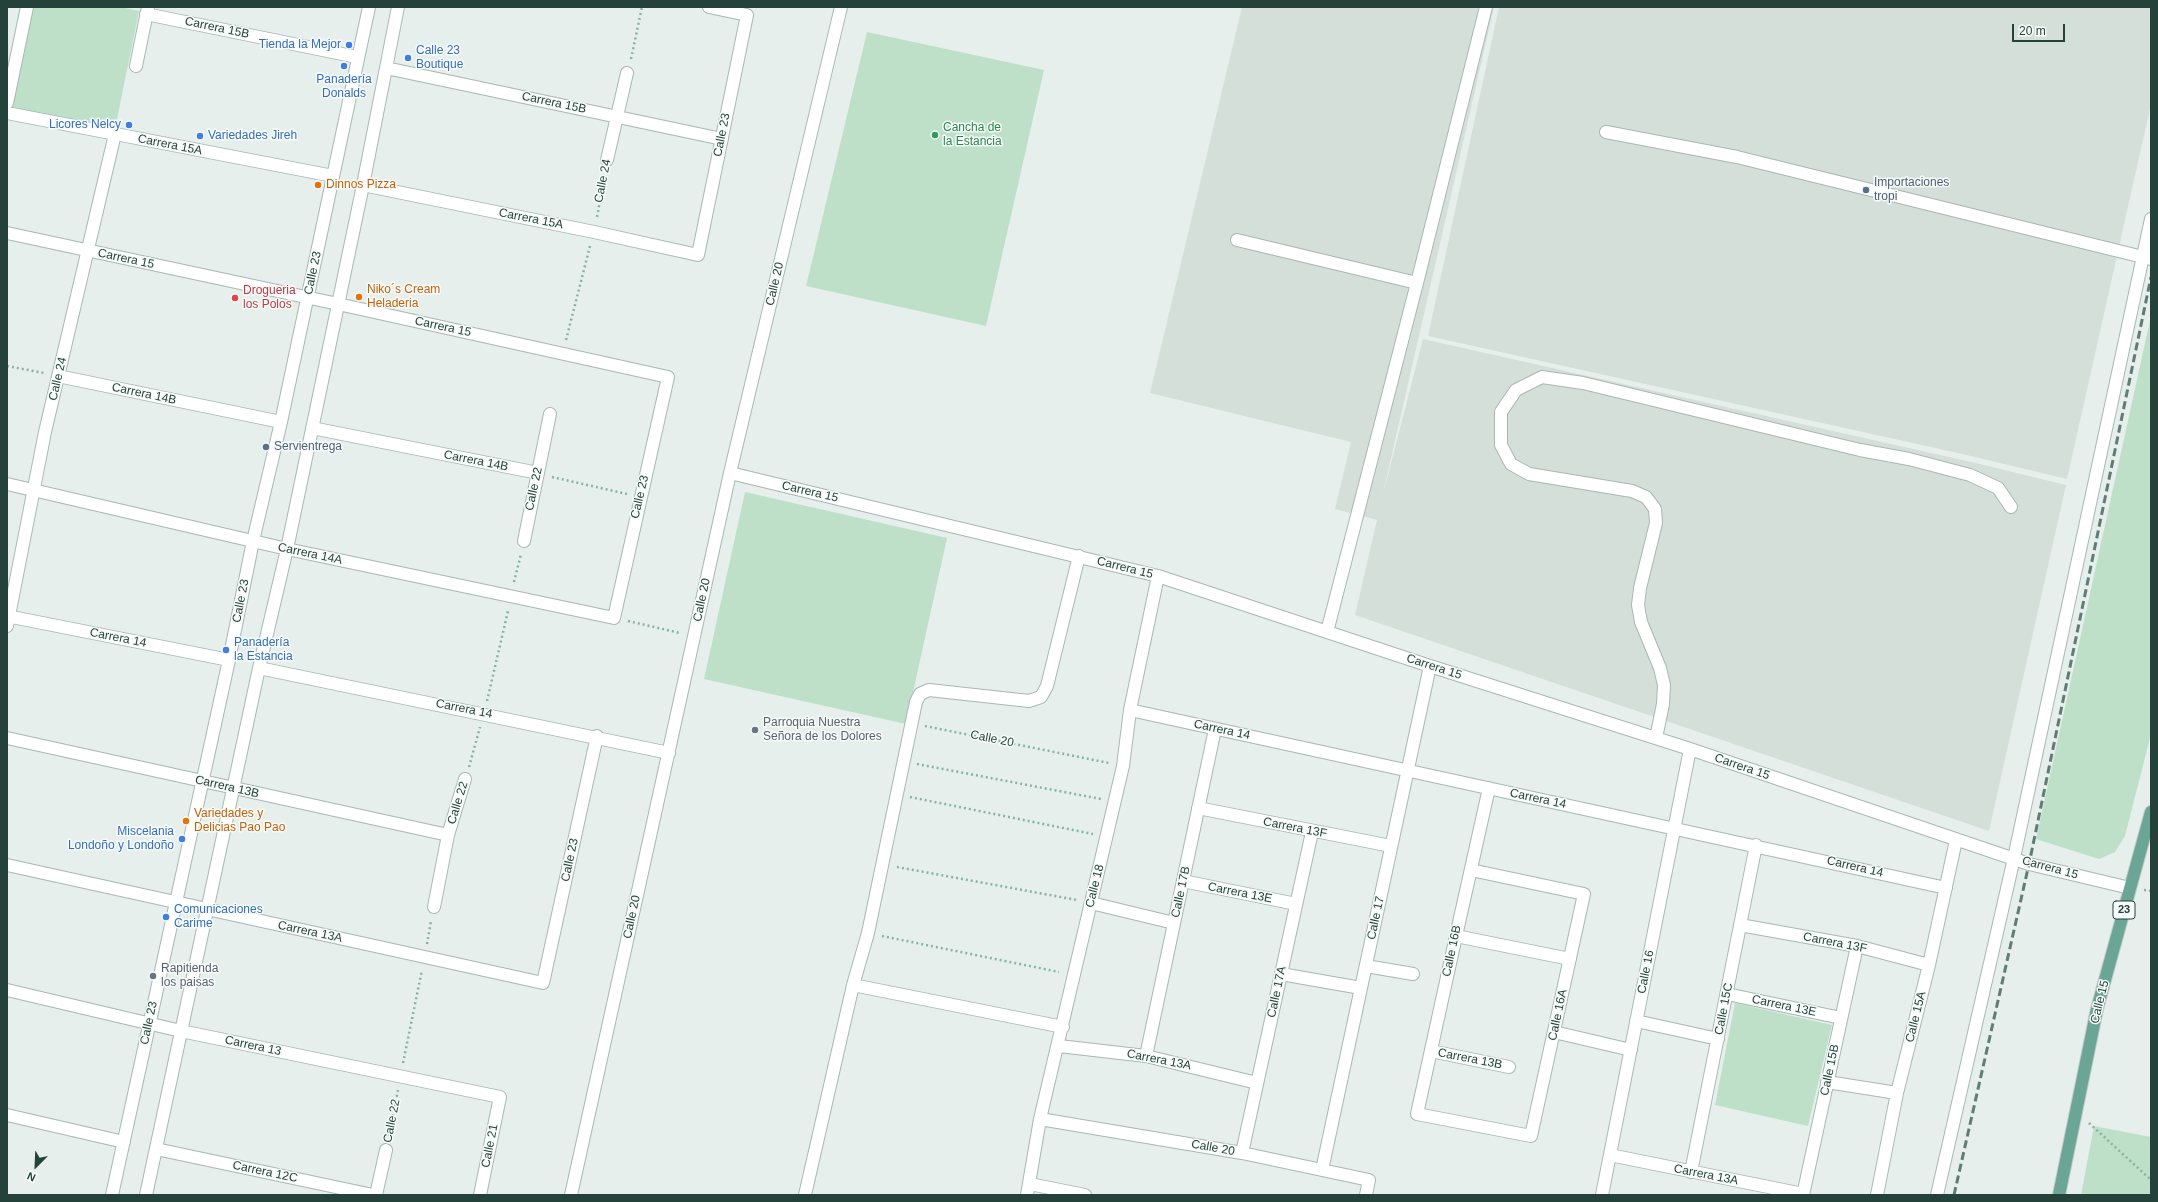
<!DOCTYPE html>
<html>
<head>
<meta charset="utf-8">
<style>
  body { margin:0 }
  #map { position:relative; width:2158px; height:1202px; overflow:hidden; background:#e6efeb; font-family:Arial,sans-serif }
  canvas { display:block }
  .frame { position:absolute; inset:0; border:8px solid #24423a; pointer-events:none }
  .north { position:absolute; left:16px; top:1146px; width:40px; height:40px; -webkit-text-stroke:3px #f7fbf9; paint-order:stroke; rotate:204deg; font-size:11px; font-weight:700; line-height:16px; text-align:center; color:#24423a }
  .north::after { content:''; display:block; margin:auto; width:14px; height:18px; background:#24423a; clip-path:polygon(50% 0,100% 100%,50% 72%,0 100%) }
  .scale { position:absolute; left:2012px; top:24px; width:53px; height:18px; box-sizing:border-box; border:2px solid #24423a; border-top:0; padding-left:5px; font-size:12px; line-height:14px; white-space:nowrap; color:#24423a; -webkit-text-stroke:3px #f7fbf9; paint-order:stroke }
</style>
</head>
<body>
<div id="map">
<canvas width="2158" height="1202"></canvas>
<div class="frame"></div>
<div class="north">N</div>
<div class="scale">20 m</div>
</div>
<script>
const ctx = document.querySelector('canvas').getContext('2d');
ctx.lineJoin = 'round';
function fill(path, color) { ctx.fillStyle = color; ctx.fill(path, 'evenodd'); }
const shape = rows => new Path2D(rows.map(r => 'M' + r).join(''));
function strokePath(path, color, width, dash) { ctx.strokeStyle = color; ctx.lineWidth = width; ctx.lineCap = dash ? 'butt' : 'round'; ctx.setLineDash(dash || []); ctx.stroke(path); }
function drawText(font, color, halo, rows, align = 'center') {
  ctx.font = font + ' Arial,sans-serif'; ctx.lineWidth = 3; ctx.setLineDash([]); ctx.textBaseline = 'middle'; ctx.strokeStyle = halo; ctx.fillStyle = color; for (const [text, x, y, turn = 0] of rows) {
    ctx.save(); ctx.translate(x, y); ctx.rotate((+turn || 0) * Math.PI / 180); ctx.textAlign = isNaN(turn) ? turn : align; if (halo) ctx.strokeText(text, 0, 0); ctx.fillText(text, 0, 0); ctx.restore();
  }
}
const built = shape([
  [1242,7,1494,7,1382,498,1423,339,1980,464,2066,485,1989,831,1355,615,1377,520,1335,509,1351,442,1150,393],
  [1499,7,2151,7,2151,104,2067,479,1958,453,1428,336]
]);
const green = shape([
  [33,7,121,7,139,11,115,129,11,109],
  [867,32,1044,70,986,326,806,286],
  [2151,316,2151,734,2125,836,2115,852,2099,859,2036,839],
  [745,492,947,538,906,724,704,679],
  [1735,1003,1832,1025,1808,1126,1715,1105],
  [2094,1126,2151,1137,2151,1195,2081,1195]
]);
const path = shape([
  [631,59,642,7],
  [597,217,605,173],
  [566,340,590,246],
  [7,366,44,373],
  [552,477,627,494],
  [514,582,521,554],
  [628,621,680,633],
  [487,701,508,611],
  [925,726,1109,763],
  [917,764,1101,799],
  [469,767,480,727],
  [910,797,1093,834],
  [897,867,1077,900],
  [2144,890,2151,891],
  [882,936,1059,972],
  [427,944,431,921],
  [403,1063,422,970],
  [2089,1123,2151,1180],
  [389,1136,398,1090]
]);
const minor = shape([
  [146,14,357,57],
  [136,66,148,7],
  [386,68,722,139],
  [7,103,27,7],
  [7,113,333,176],
  [1606,132,1737,157,2151,259],
  [607,160,627,73],
  [363,185,594,232,698,255,747,15,709,7],
  [7,233,338,304,668,377,614,618,287,549,7,484],
  [1237,240,1417,283],
  [58,376,281,422],
  [312,428,538,473],
  [730,473,1158,576,1430,666,1690,749,2029,864,2130,888],
  [524,541,550,414],
  [7,616,229,660],
  [7,626,45,432,115,134],
  [1327,632,1417,283,1486,7],
  [259,668,669,753],
  [1130,710,1946,888],
  [7,738,448,835],
  [1656,738,1663,704,1664,685,1660,668,1641,622,1638,605,1640,588,1656,523,1655,509,1646,497,1632,491,1529,474,1511,464,1501,445,1501,412,1516,390,1542,377,1583,383,1860,450,1909,459,1970,475,1998,488,2011,507],
  [1198,808,1391,846],
  [7,865,543,983,597,736],
  [1471,870,1584,894,1531,1136,1417,1114,1456,936,1489,788],
  [1183,881,1296,904],
  [1091,903,1174,923],
  [434,907,448,835,465,779],
  [1740,925,1857,946,1929,965],
  [1456,936,1570,959],
  [1366,966,1413,974],
  [1281,974,1361,988],
  [853,985,1063,1027],
  [7,990,181,1031,500,1097,480,1195],
  [1727,994,1841,1018],
  [1636,1021,1718,1039],
  [1554,1032,1631,1050],
  [1059,1046,1146,1056,1257,1083],
  [1431,1051,1509,1067],
  [1146,1056,1215,729],
  [1827,1082,1897,1093],
  [7,1115,124,1142],
  [1040,1119,1242,1153,1369,1180,1366,1195],
  [156,1149,373,1195],
  [1242,1153,1312,832],
  [1610,1155,1803,1194],
  [1322,1170,1430,666],
  [1691,1172,1756,845],
  [1030,1184,1085,1195],
  [112,1195,229,660,253,541,281,422,369,7],
  [146,1195,259,668,287,549,363,185,398,7],
  [376,1195,386,1150],
  [571,1195,730,473,841,7],
  [805,1195,853,985,868,933,916,702,920,694,929,690,1029,701,1041,697,1047,686,1079,556],
  [1027,1195,1040,1119,1123,766,1130,710,1158,576],
  [1602,1195,1690,749],
  [1803,1195,1857,946],
  [1877,1195,1897,1093,1929,965,1956,840],
  [1937,1195,2014,858,2151,219]
]);
const major = shape([
  [2059,1195,2097,1009,2151,812]
]);
const rail = shape([
  [1954,1195,2029,864,2151,277]
]);
const markers = [
  [349,45,4,"#3f7fe0"],
  [408,58,4,"#3f7fe0"],
  [344,66,4,"#3f7fe0"],
  [129,125,4,"#3f7fe0"],
  [935,135,4,"#2e9e5b"],
  [200,136,4,"#3f7fe0"],
  [318,185,4,"#e8710a"],
  [1866,190,4,"#5c6f8a"],
  [359,297,4,"#e8710a"],
  [235,298,4,"#e0444e"],
  [266,447,4,"#5c6f8a"],
  [226,650,4,"#3f7fe0"],
  [755,730,4,"#6b7280"],
  [186,821,4,"#e8710a"],
  [182,839,4,"#3f7fe0"],
  [166,917,4,"#3f7fe0"],
  [153,976,4,"#6b7280"]
];
const shields = [
  [2124,910,22]
];
const shieldNames = [
  ["23",2124,910]
];
const streetNames = [
  ["Carrera 15B",217,28,12],
  ["Carrera 15B",554,103,12],
  ["Calle 23",722,135,-79],
  ["Carrera 15A",170,145,11],
  ["Calle 24",603,181,-79],
  ["Carrera 15A",531,219,11],
  ["Carrera 15",126,259,12],
  ["Calle 23",313,273,-78],
  ["Calle 20",775,284,-77],
  ["Carrera 15",443,327,12],
  ["Calle 24",58,379,-77],
  ["Carrera 14B",144,394,12],
  ["Carrera 14B",476,461,11],
  ["Calle 22",534,489,-78],
  ["Carrera 15",810,492,13],
  ["Calle 23",640,497,-77],
  ["Carrera 14A",310,554,12],
  ["Carrera 15",1125,568,14],
  ["Calle 20",702,600,-78],
  ["Calle 23",241,601,-79],
  ["Carrera 14",118,638,11],
  ["Carrera 15",1434,667,18],
  ["Carrera 14",464,709,11],
  ["Carrera 14",1222,730,12],
  ["Calle 20",992,739,11],
  ["Carrera 15",1742,767,19],
  ["Carrera 13B",227,787,13],
  ["Carrera 14",1538,799,12],
  ["Calle 22",458,803,-73],
  ["Carrera 13F",1295,828,11],
  ["Calle 23",570,860,-78],
  ["Carrera 14",1855,867,13],
  ["Carrera 15",2050,868,15],
  ["Calle 18",1095,886,-76],
  ["Calle 17B",1181,892,-78],
  ["Carrera 13E",1240,893,11],
  ["Calle 20",632,917,-78],
  ["Calle 17",1376,918,-78],
  ["Carrera 13A",310,932,12],
  ["Carrera 13F",1835,943,11],
  ["Calle 16B",1452,951,-78],
  ["Calle 16",1646,972,-79],
  ["Calle 17A",1277,992,-78],
  ["Calle 15",2100,1002,-76],
  ["Carrera 13E",1784,1006,12],
  ["Calle 15C",1724,1009,-79],
  ["Calle 16A",1558,1015,-78],
  ["Calle 15A",1916,1017,-76],
  ["Calle 23",149,1023,-78],
  ["Carrera 13",253,1046,12],
  ["Carrera 13B",1470,1059,11],
  ["Carrera 13A",1159,1060,11],
  ["Calle 15B",1830,1070,-78],
  ["Calle 22",392,1121,-79],
  ["Calle 21",490,1146,-79],
  ["Calle 20",1213,1148,10],
  ["Carrera 12C",265,1172,12],
  ["Carrera 13A",1706,1175,11]
];
const shopNames = [
  ["Tienda la Mejor",341,45,"right"],
  ["Calle 23",416,51],
  ["Boutique",416,65],
  ["Panadería",344,80,"center"],
  ["Donalds",344,94,"center"],
  ["Licores Nelcy",121,125,"right"],
  ["Variedades Jireh",208,136],
  ["Panadería",234,643],
  ["la Estancia",234,657],
  ["Miscelania",174,832,"right"],
  ["Londoño y Londoño",174,846,"right"],
  ["Comunicaciones",174,910],
  ["Carime",174,924]
];
const leisureNames = [
  ["Cancha de",943,128],
  ["la Estancia",943,142]
];
const serviceNames = [
  ["Importaciones",1874,183],
  ["tropi",1874,197],
  ["Servientrega",274,447]
];
const foodNames = [
  ["Dinnos Pizza",326,185],
  ["Niko´s Cream",367,290],
  ["Heladeria",367,304],
  ["Variedades y",194,814],
  ["Delicias Pao Pao",194,828]
];
const healthNames = [
  ["Drogueria",243,291],
  ["los Polos",243,305]
];
const worshipNames = [
  ["Parroquia Nuestra",763,723],
  ["Señora de los Dolores",763,737],
  ["Rapitienda",161,969],
  ["los paisas",161,983]
];
fill(built, '#d4dfda');
fill(green, '#bfe0c8');
strokePath(minor, '#a8b8b2', 14);
strokePath(major, '#c2cac8', 14);
strokePath(path, '#86b3a5', 2.5, [2, 3]);
strokePath(minor, '#fff', 12);
strokePath(major, '#6aa596', 12);
strokePath(rail, '#5f7d75', 3, [8, 4]);
for (const [x, y, r, color] of markers) { const dot = new Path2D(); dot.arc(x, y, r, 0, 2 * Math.PI); ctx.fillStyle = color; ctx.fill(dot); strokePath(dot, '#f7fbf9', 1.5); }
for (const [x, y, w] of shields) { const box = new Path2D(); box.roundRect(x - w / 2, y - 9, w, 18, 3); ctx.fillStyle = '#f7fbf9'; ctx.fill(box); strokePath(box, '#24423a', 1); }
drawText('bold 11px', '#24423a', null, shieldNames);
drawText('12px', '#24423a', '#f7fbf9', streetNames);
drawText('12px', '#366cbe', '#f7fbf9', shopNames, 'left');
drawText('12px', '#27864d', '#f7fbf9', leisureNames, 'left');
drawText('12px', '#4e5e75', '#f7fbf9', serviceNames, 'left');
drawText('12px', '#c56008', '#f7fbf9', foodNames, 'left');
drawText('12px', '#be3a42', '#f7fbf9', healthNames, 'left');
drawText('12px', '#5b616d', '#f7fbf9', worshipNames, 'left');
</script>
</body>
</html>
